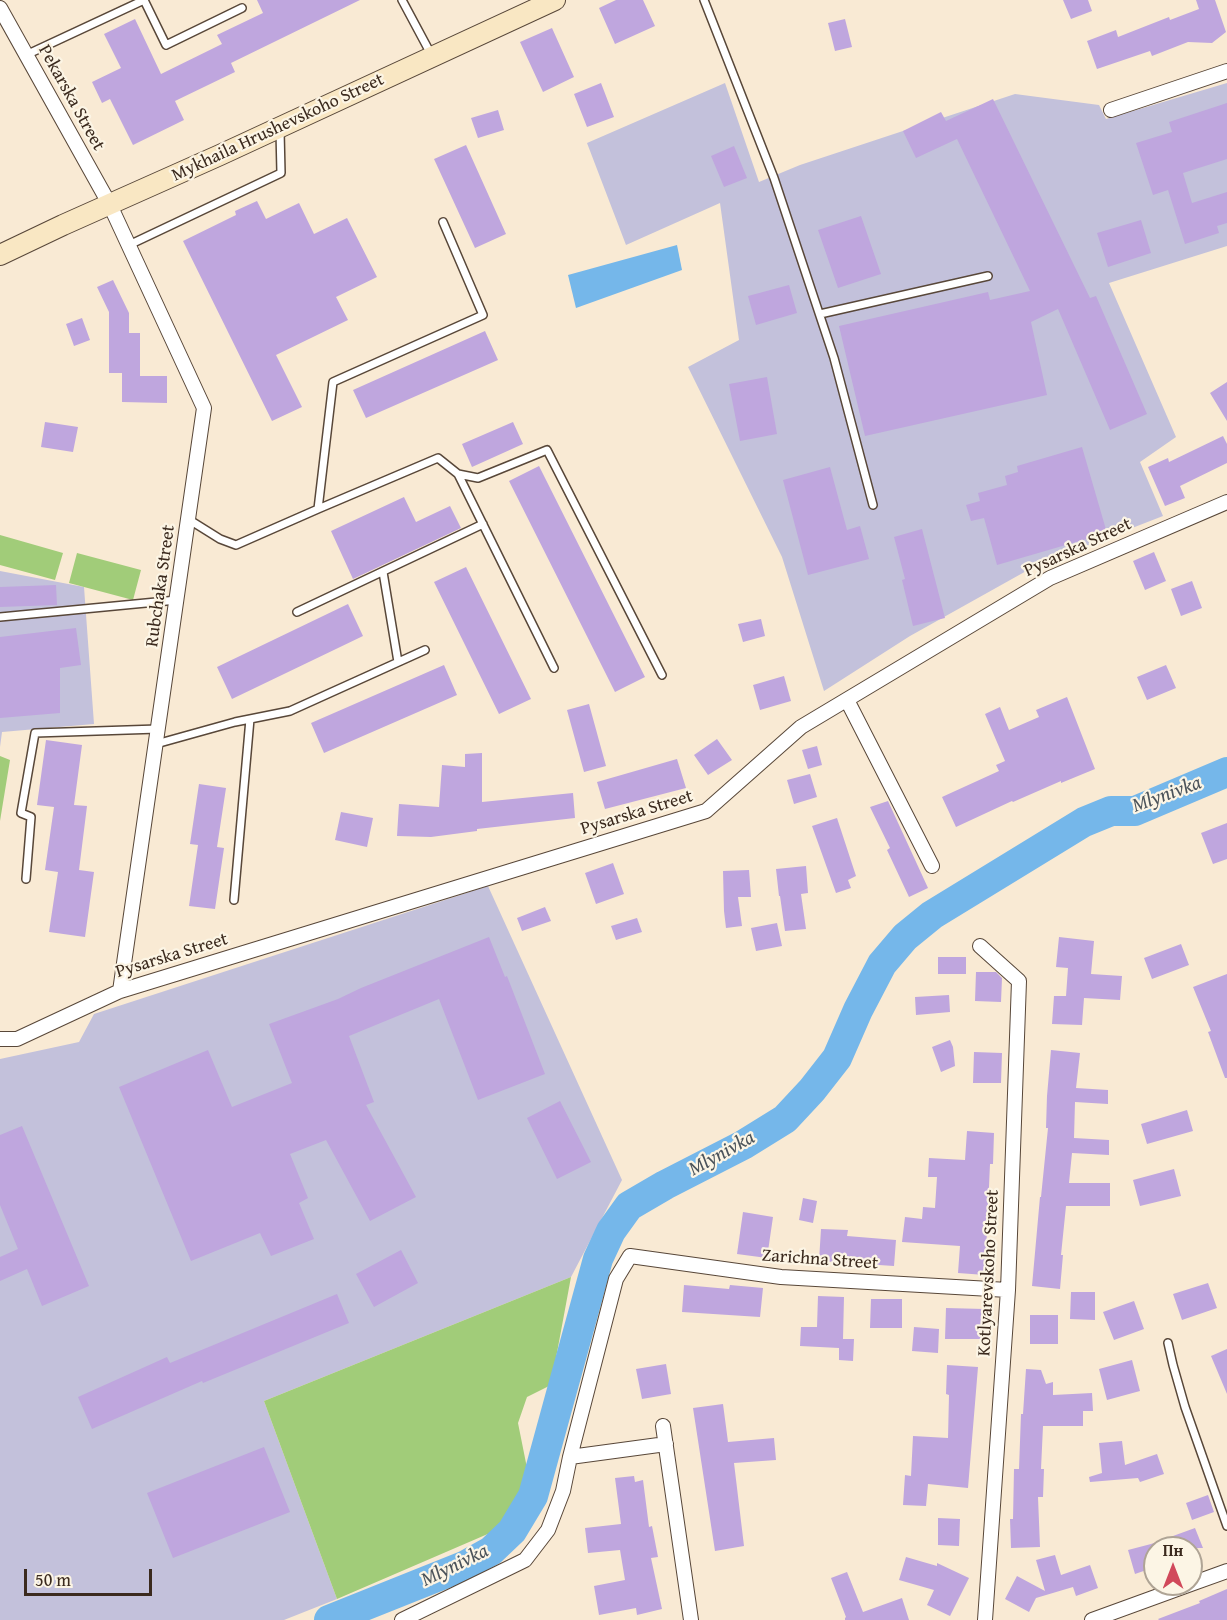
<!DOCTYPE html>
<html>
<head>
<meta charset="utf-8">
<style>
  body { margin:0 }
  #map { position:relative; width:1227px; height:1620px; overflow:hidden; background:#f9ead4; font-family:"Gentium Book Plus",serif }
  canvas { display:block }
  .north { position:absolute; left:1143px; top:1536px; width:60px; height:60px; box-sizing:border-box; background:#fcf5e5; border:2px solid #afa495; border-radius:50%; rotate:0deg; font-size:16px; font-weight:700; line-height:24px; text-align:center; color:#3b2a1e }
  .north::after { content:''; display:block; margin:auto; width:21px; height:27px; background:#d1495b; clip-path:polygon(50% 0,100% 100%,50% 72%,0 100%) }
  .scale { position:absolute; left:24px; top:1569px; width:128px; height:27px; box-sizing:border-box; border:3px solid #3b2a1e; border-top:0; padding-left:8px; font-size:18px; line-height:21px; white-space:nowrap; color:#3b2a1e; -webkit-text-stroke:4px #fcf5e5; paint-order:stroke }
</style>
</head>
<body>
<div id="map">
<canvas width="1227" height="1620"></canvas>
<div class="north">Пн</div>
<div class="scale">50 m</div>
</div>
<script>
const ctx = document.querySelector('canvas').getContext('2d');
ctx.lineJoin = 'round';
function fill(path, color) { ctx.fillStyle = color; ctx.fill(path, 'evenodd'); }
const shape = rows => new Path2D(rows.map(r => 'M' + r).join(''));
function strokePath(path, color, width, dash) { ctx.strokeStyle = color; ctx.lineWidth = width; ctx.lineCap = dash ? 'butt' : 'round'; ctx.setLineDash(dash || []); ctx.stroke(path); }
function drawText(font, color, halo, rows, align = 'center') {
  ctx.font = font + ' "Gentium Book Plus",serif'; ctx.lineWidth = 4.5; ctx.setLineDash([]); ctx.textBaseline = 'middle'; ctx.strokeStyle = halo; ctx.fillStyle = color; for (const [text, x, y, turn = 0] of rows) {
    ctx.save(); ctx.translate(x, y); ctx.rotate((+turn || 0) * Math.PI / 180); ctx.textAlign = isNaN(turn) ? turn : align; if (halo) ctx.strokeText(text, 0, 0); ctx.fillText(text, 0, 0); ctx.restore();
  }
}
const industrial = shape([
  [725,83,759,182,800,165,1015,94,1099,105,1106,119,1227,83,1227,246,1109,283,1176,437,1140,462,1163,516,1037,565,910,636,824,691,782,557,688,367,739,340,720,203,626,245,587,143],
  [0,571,84,587,94,724,2,732,0,747],
  [488,886,622,1180,571,1277,264,1401,337,1599,284,1620,0,1620,0,1059,79,1042,94,1014]
]);
const green = shape([
  [0,535,63,553,55,580,0,565],
  [77,553,141,570,133,600,69,583],
  [0,756,10,760,0,821],
  [571,1277,551,1385,527,1397,518,1423,529,1478,519,1508,497,1530,337,1599,264,1401]
]);
const water = shape([
  [677,245,682,270,576,308,568,275]
]);
const river = shape([
  [329,1620,464,1566,491,1551,512,1531,533,1496,598,1259,611,1231,629,1206,665,1185,743,1145,785,1119,812,1090,837,1058,858,1010,882,964,905,937,932,915,1084,822,1111,811,1135,811,1227,772]
]);
const building = shape([
  [257,0,360,0,231,63,235,72,175,101,184,120,133,145,110,99,102,103,92,82,121,68,104,34,135,19,161,74,222,44,217,35,263,13],
  [616,0,643,0,655,26,615,44,599,8],
  [1063,0,1088,0,1092,11,1071,19],
  [1196,0,1215,0,1226,32,1212,43,1188,42,1152,56,1150,51,1097,69,1087,41,1116,30,1118,37,1169,17,1170,20,1199,9],
  [845,19,852,47,835,51,828,23],
  [552,28,574,77,543,92,520,42],
  [601,83,614,117,587,127,574,94],
  [993,99,1090,298,1096,296,1147,414,1110,430,1058,309,1031,322,1047,395,865,436,839,326,988,292,990,300,1030,291,957,139,916,158,903,131,941,112,946,121],
  [1227,103,1227,159,1183,173,1192,203,1227,192,1227,223,1217,226,1219,233,1185,244,1168,190,1153,195,1136,143,1172,132,1169,122],
  [498,110,504,130,478,138,471,118],
  [466,145,506,234,475,248,434,159],
  [734,146,747,178,724,187,711,156],
  [257,201,266,219,299,203,314,234,347,218,377,277,336,297,348,320,276,355,302,407,272,421,183,241,236,215,235,211],
  [861,216,881,274,838,288,818,230],
  [1141,220,1151,253,1108,267,1097,233],
  [113,280,129,313,129,333,140,333,140,376,167,376,167,403,122,402,122,373,109,373,109,312,97,287],
  [789,285,797,313,756,325,748,296],
  [82,318,90,340,74,346,66,324],
  [485,331,498,360,366,418,353,390],
  [767,377,777,434,740,441,729,384],
  [1227,382,1227,421,1210,393],
  [45,422,78,427,73,452,41,447],
  [513,422,523,444,472,467,462,444],
  [1223,436,1227,444,1227,463,1180,486,1185,498,1165,506,1148,467,1168,458,1169,462],
  [1082,447,1107,533,997,565,984,518,971,521,966,505,980,501,978,493,1007,485,1005,476,1018,472,1017,466],
  [539,466,645,677,615,692,509,481],
  [830,467,847,530,860,526,869,559,808,575,783,480],
  [404,497,416,522,450,506,461,528,353,579,331,531],
  [922,529,945,618,913,626,902,580,905,579,894,537],
  [1154,552,1166,581,1145,590,1133,561],
  [466,567,531,699,499,714,434,582],
  [1192,581,1202,608,1181,616,1171,589],
  [56,585,57,605,0,607,0,587],
  [348,604,363,636,232,699,217,667],
  [761,619,765,636,743,642,738,624],
  [76,628,81,665,60,668,60,713,0,718,0,637],
  [444,665,457,695,324,753,311,723],
  [1166,665,1176,688,1147,700,1137,677],
  [784,676,791,701,760,710,753,685],
  [1067,697,1095,769,1061,783,1061,781,1013,802,1012,801,956,827,942,797,999,771,996,765,1005,761,985,714,1000,707,1009,730,1039,717,1036,710],
  [589,704,606,766,584,772,567,710],
  [717,739,732,760,708,775,694,755],
  [46,740,82,745,74,805,87,806,79,870,94,872,85,937,49,932,58,872,45,870,54,807,37,805],
  [817,746,822,765,808,769,802,750],
  [482,753,482,802,573,793,575,818,477,829,477,831,431,837,397,836,399,804,439,807,442,765,465,767,465,754],
  [677,759,686,788,605,809,597,782],
  [810,774,817,797,794,804,787,780],
  [199,784,226,788,217,847,224,848,215,909,189,906,198,845,190,844],
  [888,801,928,888,909,897,887,850,890,848,870,807],
  [341,812,373,818,367,847,335,840],
  [837,818,856,876,848,880,851,888,836,893,812,826],
  [1227,823,1227,859,1213,864,1201,833],
  [613,863,624,894,596,904,585,873],
  [806,866,808,893,801,894,806,929,785,931,780,896,779,896,776,869],
  [749,870,751,897,738,897,742,926,726,928,724,911,723,871],
  [545,907,551,921,522,931,517,918],
  [637,918,642,932,616,940,611,926],
  [777,923,782,946,756,951,751,928],
  [489,937,505,977,507,976,545,1074,478,1100,439,999,349,1036,374,1102,366,1105,416,1197,370,1221,326,1140,290,1154,308,1198,299,1203,314,1239,271,1256,260,1233,191,1261,119,1087,208,1050,232,1107,292,1083,269,1024,338,999,361,988],
  [1059,937,1094,941,1091,974,1122,976,1120,1000,1084,998,1082,1025,1052,1024,1054,996,1066,996,1068,968,1056,967],
  [1181,944,1189,965,1152,979,1144,958],
  [938,957,966,957,966,974,938,974],
  [976,972,996,972,1002,978,1001,1002,975,1001],
  [1227,974,1227,1078,1225,1078,1208,1032,1211,1031,1193,987],
  [949,995,950,1012,916,1015,915,997],
  [950,1040,953,1047,955,1066,941,1072,932,1047],
  [1051,1050,1080,1053,1076,1088,1108,1090,1108,1104,1075,1102,1074,1138,1109,1140,1109,1155,1072,1153,1069,1183,1110,1183,1110,1206,1066,1206,1061,1255,1063,1255,1060,1289,1032,1286,1040,1197,1041,1197,1048,1128,1046,1128,1047,1096],
  [974,1052,1002,1053,1001,1083,973,1083],
  [560,1101,591,1162,557,1179,527,1118],
  [1187,1110,1193,1131,1147,1144,1141,1124],
  [22,1126,89,1286,42,1306,27,1269,0,1281,0,1257,18,1249,0,1205,0,1135],
  [967,1131,994,1133,993,1164,990,1164,985,1275,958,1273,960,1246,902,1242,905,1217,922,1219,923,1207,935,1208,937,1177,928,1177,929,1158,965,1160],
  [1174,1169,1181,1196,1140,1206,1133,1180],
  [803,1198,817,1201,813,1223,799,1220],
  [743,1212,773,1217,767,1258,737,1254],
  [821,1229,848,1230,847,1236,896,1240,894,1266,819,1261],
  [401,1250,418,1283,374,1307,356,1274],
  [1208,1283,1217,1308,1182,1320,1173,1294],
  [684,1285,729,1289,730,1285,763,1288,760,1317,682,1312],
  [1071,1292,1095,1292,1095,1320,1070,1319],
  [337,1294,349,1323,203,1383,202,1381,92,1429,78,1397,167,1357,170,1363],
  [818,1296,844,1297,843,1339,854,1339,853,1361,839,1360,839,1348,800,1346,801,1327,817,1327],
  [871,1299,902,1299,902,1328,870,1328],
  [1134,1301,1144,1329,1114,1340,1103,1312],
  [946,1308,984,1309,983,1339,945,1339],
  [1030,1315,1058,1315,1058,1344,1030,1344],
  [914,1327,939,1329,938,1353,912,1351],
  [1227,1349,1227,1394,1211,1356],
  [1132,1360,1140,1391,1107,1400,1099,1369],
  [666,1364,671,1394,642,1399,636,1369],
  [947,1365,978,1367,968,1488,928,1484,926,1506,903,1505,905,1475,911,1476,913,1436,948,1438,949,1395,946,1394],
  [1026,1369,1041,1370,1046,1384,1053,1382,1053,1395,1092,1393,1093,1411,1083,1411,1083,1426,1043,1426,1041,1469,1044,1469,1043,1497,1038,1497,1040,1547,1011,1548,1010,1519,1013,1519,1014,1469,1019,1469,1021,1414,1023,1414],
  [723,1404,728,1442,774,1438,776,1460,734,1463,744,1546,715,1551,693,1408],
  [1122,1441,1125,1465,1157,1454,1164,1474,1140,1482,1138,1478,1090,1482,1089,1477,1102,1473,1099,1443],
  [264,1447,290,1512,173,1558,147,1493],
  [634,1476,635,1482,643,1480,649,1527,652,1526,658,1557,651,1558,662,1609,637,1615,636,1608,599,1615,594,1586,625,1580,620,1550,588,1553,585,1528,621,1524,615,1478],
  [1208,1495,1214,1512,1192,1520,1186,1503],
  [938,1518,960,1519,959,1546,938,1545],
  [1195,1528,1203,1548,1155,1548,1155,1567,1135,1574,1128,1550,1151,1544],
  [1055,1555,1061,1575,1090,1565,1098,1588,1076,1596,1073,1587,1036,1598,1029,1612,1005,1599,1017,1576,1045,1591,1036,1560],
  [906,1557,937,1566,937,1563,969,1578,950,1616,927,1605,934,1590,899,1580],
  [847,1572,863,1612,902,1598,909,1620,845,1620,845,1618,846,1617,831,1578],
  [1227,1589,1227,1620,1159,1620,1158,1619,1200,1603,1199,1601]
]);
const service = shape([
  [402,0,432,56],
  [704,0,774,178,834,358,873,505],
  [26,55,144,0,166,45,242,8],
  [129,245,281,173,280,131],
  [820,314,988,276],
  [458,474,478,478,547,450,662,675],
  [318,509,438,458,458,474,554,668],
  [188,519,220,539,236,545,318,509,333,382,483,315,443,222],
  [383,572,398,662],
  [297,612,483,524],
  [0,617,177,600],
  [156,744,235,722,290,711,425,650],
  [26,879,31,817,21,813,35,733,158,729],
  [234,900,250,719],
  [1168,1343,1173,1365,1185,1407,1227,1526]
]);
const minor = shape([
  [0,8,110,205,204,408,120,991],
  [1111,110,1227,71],
  [847,700,932,866],
  [980,946,1019,981,1008,1290,985,1620],
  [0,1039,17,1039,120,991,706,811,801,727,1050,578,1227,502],
  [663,1426,691,1620],
  [570,1457,666,1444],
  [1191,1584,1227,1571],
  [402,1620,525,1560,548,1530,563,1491,570,1457,616,1279,630,1256,781,1277,1008,1290],
  [1092,1620,1191,1584]
]);
const secondary = shape([
  [0,255,63,225,220,155,555,0]
]);
const streetNames = [
  ["Pekarska Street",71,98,61],
  ["Mykhaila Hrushevskoho Street",278,128,-25],
  ["Pysarska Street",1078,548,-25],
  ["Rubchaka Street",161,586,-82],
  ["Pysarska Street",637,813,-17],
  ["Pysarska Street",172,956,-17],
  ["Zarichna Street",820,1260,4],
  ["Kotlyarevskoho Street",989,1273,-87]
];
const waterNames = [
  ["Mlynivka",1167,795,-20],
  ["Mlynivka",722,1154,-29],
  ["Mlynivka",455,1566,-26]
];
fill(industrial, '#c3c1db');
fill(green, '#a1cc79');
fill(water, '#75b7ea');
strokePath(river, '#75b7ea', 30);
fill(building, '#bfa6de');
strokePath(service, '#584739', 10);
strokePath(minor, '#584739', 16);
strokePath(secondary, '#584739', 22);
strokePath(service, '#fff', 7);
strokePath(minor, '#fff', 14);
strokePath(secondary, '#f9e7c3', 20);
drawText('18px', '#3b2a1e', '#fcf5e5', streetNames);
drawText('italic 20px', '#4c545b', '#fcf5e5', waterNames);
</script>
</body>
</html>
